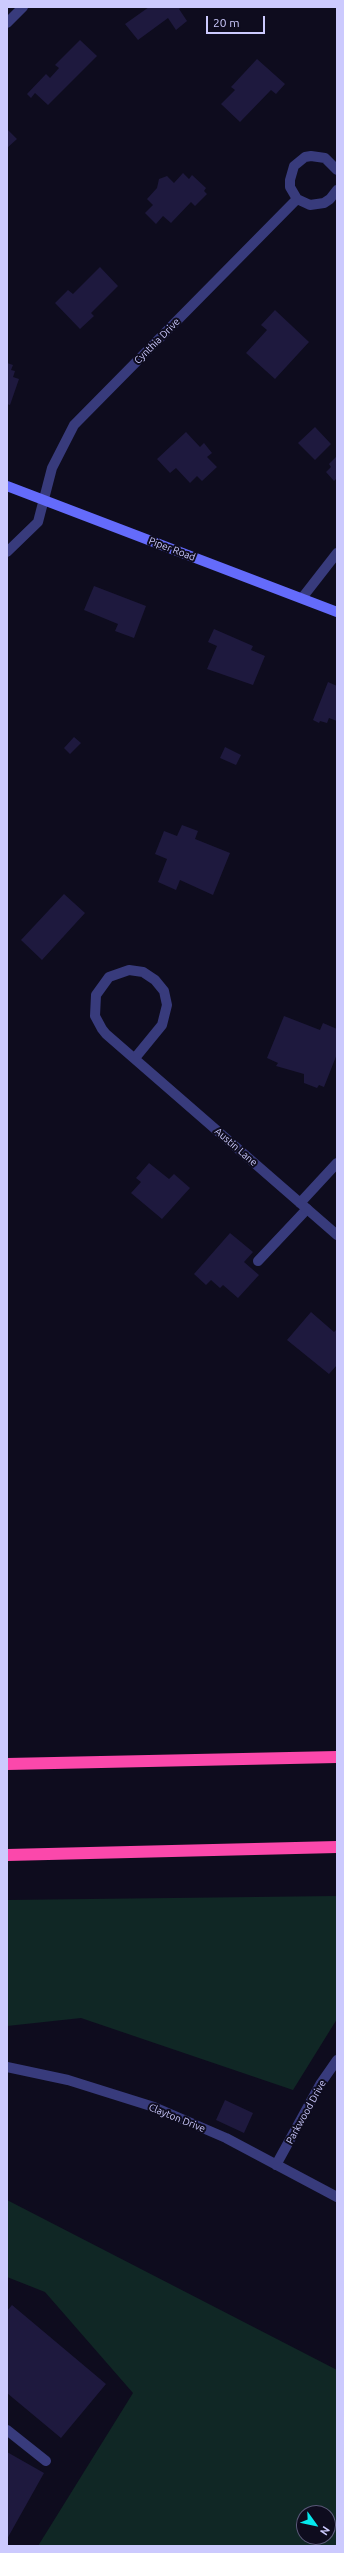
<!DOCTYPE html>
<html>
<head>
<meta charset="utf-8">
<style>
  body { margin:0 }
  #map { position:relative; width:344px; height:2553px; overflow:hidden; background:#0e0c1e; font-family:Ubuntu,sans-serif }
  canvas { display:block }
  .frame { position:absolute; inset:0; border:8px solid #cccafe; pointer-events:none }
  .north { position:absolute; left:296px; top:2505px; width:40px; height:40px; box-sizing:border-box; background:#0e0c1e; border:1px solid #5a5878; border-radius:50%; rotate:123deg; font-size:11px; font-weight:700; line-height:16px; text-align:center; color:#cccafe }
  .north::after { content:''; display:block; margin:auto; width:14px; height:18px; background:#05e9ee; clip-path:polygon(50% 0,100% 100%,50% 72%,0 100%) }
  .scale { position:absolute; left:206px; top:16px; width:59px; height:18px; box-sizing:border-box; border:2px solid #cccafe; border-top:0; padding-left:5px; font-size:12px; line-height:14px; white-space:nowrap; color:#cccafe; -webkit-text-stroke:3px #0e0c1e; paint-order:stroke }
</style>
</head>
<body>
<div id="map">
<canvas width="344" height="2553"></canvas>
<div class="frame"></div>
<div class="north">N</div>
<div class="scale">20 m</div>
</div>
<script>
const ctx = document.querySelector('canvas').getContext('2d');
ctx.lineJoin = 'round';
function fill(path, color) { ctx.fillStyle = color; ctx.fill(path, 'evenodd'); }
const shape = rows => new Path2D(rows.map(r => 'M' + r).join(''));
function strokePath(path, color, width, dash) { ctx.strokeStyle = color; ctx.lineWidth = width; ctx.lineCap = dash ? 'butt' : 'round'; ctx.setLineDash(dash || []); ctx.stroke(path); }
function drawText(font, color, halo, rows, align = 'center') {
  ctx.font = font + ' Ubuntu,sans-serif'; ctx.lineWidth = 4; ctx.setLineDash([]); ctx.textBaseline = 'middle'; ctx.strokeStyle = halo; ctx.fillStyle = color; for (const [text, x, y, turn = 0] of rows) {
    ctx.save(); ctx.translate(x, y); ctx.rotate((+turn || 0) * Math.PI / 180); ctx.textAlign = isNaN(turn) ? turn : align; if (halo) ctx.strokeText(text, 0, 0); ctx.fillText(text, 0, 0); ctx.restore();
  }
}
const green = shape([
  [337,1896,337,2019,293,2090,81,2018,7,2026,7,1900],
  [7,2200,337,2370,337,2546,38,2546,133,2393,45,2292,7,2277],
  [304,2513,328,2513,328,2537,304,2537]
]);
const building = shape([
  [149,7,182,7,179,9,187,21,176,30,168,18,138,40,125,24],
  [80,40,97,56,48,105,35,93,31,98,27,94,46,74,50,78,59,68,55,65],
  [257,59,285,84,276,94,271,90,240,122,221,104,235,90,231,87],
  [7,129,17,139,7,148],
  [183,173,189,179,192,175,206,188,204,191,207,194,195,206,191,202,171,223,163,216,156,224,145,213,153,205,147,199,157,188,159,179,167,176,174,183],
  [100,267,118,286,91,313,94,316,80,329,55,303,68,290,73,294],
  [275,310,309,342,275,379,246,353,267,330,261,325],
  [7,363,13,365,11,370,15,371,13,377,19,379,10,405,7,404],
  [315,427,331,444,315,460,298,443],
  [186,432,200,447,204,443,212,453,207,457,217,467,202,481,197,476,190,483,176,468,170,473,157,459],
  [337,456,337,478,334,481,326,472,331,467,329,464],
  [94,586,146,606,134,638,115,631,118,624,84,610],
  [214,629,253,646,251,650,265,656,253,685,207,669,217,646,208,642],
  [328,682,337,686,337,721,329,718,327,723,320,721,319,723,313,720],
  [74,737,81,743,70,754,64,748],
  [225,747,241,755,236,765,220,758],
  [182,825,198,831,195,839,230,853,213,895,180,880,176,890,158,882,167,859,155,854,164,831,177,836],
  [64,894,85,913,42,960,21,940],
  [284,1016,320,1030,323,1023,337,1029,337,1054,324,1087,319,1085,317,1088,304,1083,304,1074,276,1066,278,1063,267,1058],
  [149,1163,169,1179,174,1174,190,1188,162,1219,131,1193,141,1182,136,1178],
  [230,1233,253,1252,244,1262,259,1275,238,1298,223,1285,220,1288,211,1280,206,1285,194,1274],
  [311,1312,334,1332,337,1329,337,1365,329,1374,287,1340],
  [225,2100,253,2113,244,2133,216,2120],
  [12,2305,106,2384,61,2438,7,2393,7,2311],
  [7,2452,44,2473,7,2539]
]);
const lane = shape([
  [302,598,337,553],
  [258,1261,307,1209],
  [7,2430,46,2461]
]);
const street = shape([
  [7,23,23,7],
  [337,170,325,158,311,156,305,157,294,166,290,180,290,187,297,199,310,205,324,203,330,199,337,190],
  [7,552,38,522,52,468,74,425,297,199],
  [135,1058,162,1025,167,1005,164,991,155,980,143,972,129,970,109,977,96,995,95,1016,102,1029,106,1034,337,1235],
  [300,1203,337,1163],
  [7,2067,68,2080,154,2107,226,2138,337,2197],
  [276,2165,321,2083,337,2060]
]);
const secondary = shape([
  [7,486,337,612]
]);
const highway = shape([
  [7,1764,337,1757],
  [7,1855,337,1847]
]);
const streetNames = [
  ["Cynthia Drive",157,341,-45],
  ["Piper Road",172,549,21],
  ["Austin Lane",236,1147,41],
  ["Parkwood Drive",306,2112,-61],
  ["Clayton Drive",177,2118,22]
];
fill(green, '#102725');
fill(building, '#1e193e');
strokePath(lane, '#383b7c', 10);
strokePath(street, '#383b7c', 10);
strokePath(secondary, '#646bfb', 10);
strokePath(highway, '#fb48ab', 12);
drawText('10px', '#cccafe', '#0e0c1e', streetNames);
</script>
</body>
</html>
